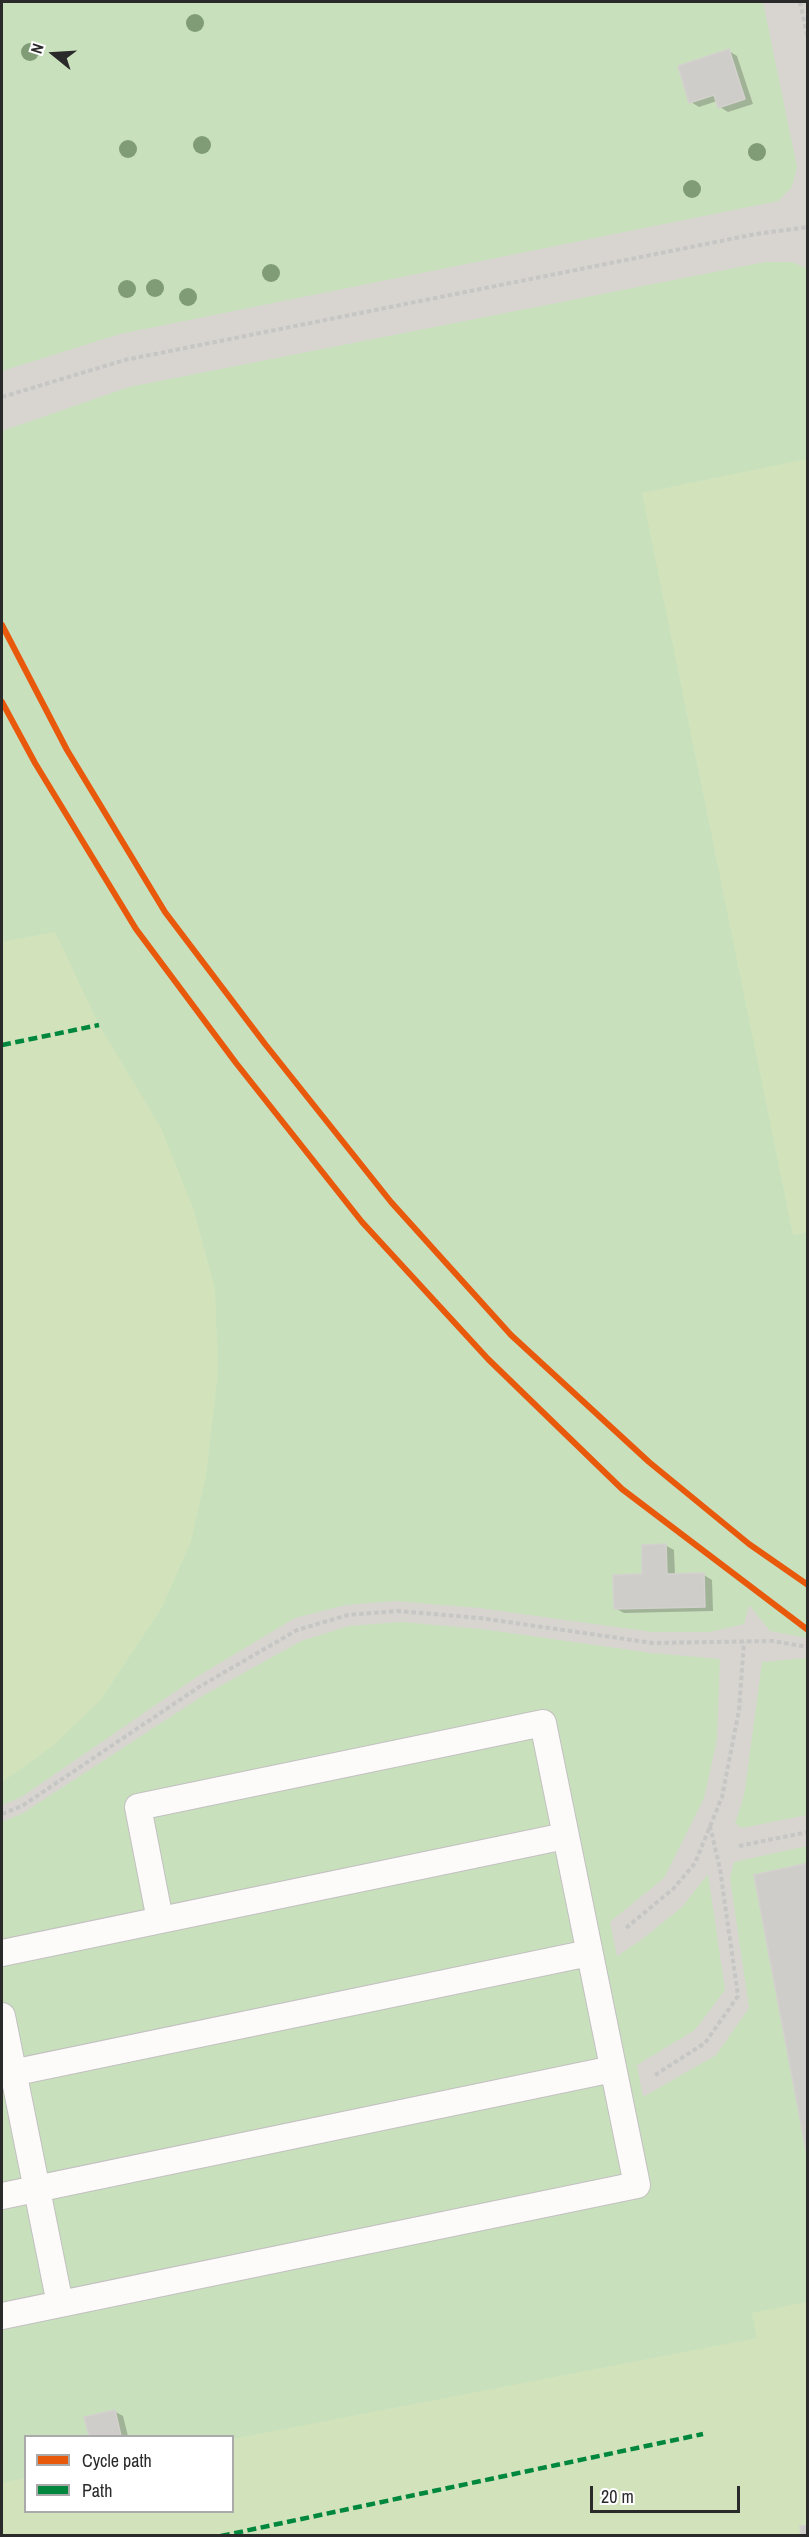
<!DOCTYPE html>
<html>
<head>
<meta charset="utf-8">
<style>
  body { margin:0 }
  #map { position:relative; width:809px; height:2537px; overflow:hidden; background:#e8e5e1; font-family:"Archivo Narrow",sans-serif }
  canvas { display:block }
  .frame { position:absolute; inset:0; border:3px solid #2a2a2a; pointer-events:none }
  .legend { position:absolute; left:24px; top:2435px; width:210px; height:78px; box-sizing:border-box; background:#fff; border:2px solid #aaa; margin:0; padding:8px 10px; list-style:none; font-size:18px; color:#2a2a2a }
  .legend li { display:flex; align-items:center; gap:12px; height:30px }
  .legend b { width:30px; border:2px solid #aaa }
  .north { position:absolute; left:24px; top:24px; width:60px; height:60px; -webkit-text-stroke:4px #fff; paint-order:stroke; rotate:288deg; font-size:16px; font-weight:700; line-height:24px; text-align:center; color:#2a2a2a }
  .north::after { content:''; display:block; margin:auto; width:21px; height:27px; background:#2a2a2a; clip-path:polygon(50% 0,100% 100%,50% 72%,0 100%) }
  .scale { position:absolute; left:590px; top:2486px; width:150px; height:27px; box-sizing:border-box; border:3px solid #2a2a2a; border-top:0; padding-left:8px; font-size:18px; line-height:21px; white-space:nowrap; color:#2a2a2a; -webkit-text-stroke:4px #fff; paint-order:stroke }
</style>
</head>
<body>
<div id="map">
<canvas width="809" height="2537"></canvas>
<div class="frame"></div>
<ul class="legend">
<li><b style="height:8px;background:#e8590c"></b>Cycle path</li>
<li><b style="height:8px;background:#00873e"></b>Path</li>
</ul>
<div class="north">N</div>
<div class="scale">20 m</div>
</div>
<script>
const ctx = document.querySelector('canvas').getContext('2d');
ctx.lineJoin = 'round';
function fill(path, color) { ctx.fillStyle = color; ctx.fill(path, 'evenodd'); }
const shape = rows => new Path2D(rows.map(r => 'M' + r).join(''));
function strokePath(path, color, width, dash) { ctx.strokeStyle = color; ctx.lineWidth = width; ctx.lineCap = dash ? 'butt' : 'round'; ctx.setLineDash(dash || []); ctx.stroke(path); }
const green = shape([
  [2,2,807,2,807,2535,2,2535],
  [26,2436,232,2436,232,2512,26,2512]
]);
const pitch = shape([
  [807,459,808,1232,793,1235,642,493],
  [55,932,99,1025,161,1128,193,1208,215,1289,218,1372,206,1476,191,1541,161,1609,102,1698,54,1745,2,1782,2,942],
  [807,2302,807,2535,2,2535,2,2483,25,2478,26,2512,232,2512,233,2439,757,2338,752,2313]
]);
const plaza = shape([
  [763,2,807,2,807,268,792,262,765,262,129,387,2,431,2,371,120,334,778,201,792,187,797,167],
  [394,1601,479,1608,652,1632,710,1632,744,1624,749,1605,770,1631,807,1638,807,1658,762,1662,744,1796,735,1823,742,1828,807,1815,807,1846,734,1862,730,1878,749,2008,716,2055,643,2097,637,2065,695,2030,725,1990,708,1874,682,1907,641,1940,617,1956,610,1922,664,1878,704,1798,717,1740,720,1659,652,1653,481,1629,401,1622,349,1626,301,1641,204,1695,23,1813,2,1822,2,1805,20,1798,195,1678,295,1618,346,1605]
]);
const shadow = shape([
  [729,51,737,56,753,104,728,112,720,107,717,101,699,107,691,102],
  [665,1545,674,1550,675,1576,704,1575,712,1580,713,1611,624,1613,615,1608,644,1576],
  [114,2411,123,2416,128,2436,91,2436,86,2418]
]);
const building = shape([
  [729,49,745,99,718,108,714,95,689,103,678,66,729,49],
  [666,1544,667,1574,704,1573,705,1607,614,1609,613,1575,642,1574,642,1545,666,1544],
  [808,1863,808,2161,754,1875,808,1863],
  [115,2410,121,2436,89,2436,84,2417,115,2410],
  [808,2525,808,2536,801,2536,800,2526,808,2525]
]);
const path = shape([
  [800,2,808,40],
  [2,397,125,360,756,234,808,227],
  [2,1814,22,1806,199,1687,297,1630,348,1615,397,1611,480,1618,653,1643,772,1641,808,1647],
  [739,1846,808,1832],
  [626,1928,674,1888,695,1863,722,1797,739,1710,744,1642],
  [655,2075,705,2043,738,1996,720,1869,710,1826]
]);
const lane = shape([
  [2,1953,565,1836],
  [2,2016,60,2304],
  [2,2075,589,1953],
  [2,2196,613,2069],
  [2,2316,637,2185,543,1723,138,1807,160,1920]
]);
const quiet = shape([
  [2,1045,99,1025],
  [221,2536,703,2434]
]);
const cycleway = shape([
  [2,625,67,750,165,912,265,1044,391,1202,511,1335,649,1462,749,1544,808,1585],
  [2,702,35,763,136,929,236,1063,362,1222,488,1359,622,1489,808,1630]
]);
const trees = [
  [195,23],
  [30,52],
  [202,145],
  [128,149],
  [757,152],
  [692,189],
  [271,273],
  [155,288],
  [127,289],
  [188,297]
];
fill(green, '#c9e0bd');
fill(pitch, '#d2e3bc');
fill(plaza, '#d8d5d1');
fill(shadow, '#0003');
fill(building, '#cfcdca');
strokePath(building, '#d3d1cd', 1.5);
strokePath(lane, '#c2c1c0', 28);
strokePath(path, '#c6c6c5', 4, [4.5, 3]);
strokePath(lane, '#fcfbfa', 26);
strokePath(quiet, '#00873e', 4.5, [9, 4.5]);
strokePath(cycleway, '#e8590c', 6);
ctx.fillStyle = '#809c77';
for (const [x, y] of trees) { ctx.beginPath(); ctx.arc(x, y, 9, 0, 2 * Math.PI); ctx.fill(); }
</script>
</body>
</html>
